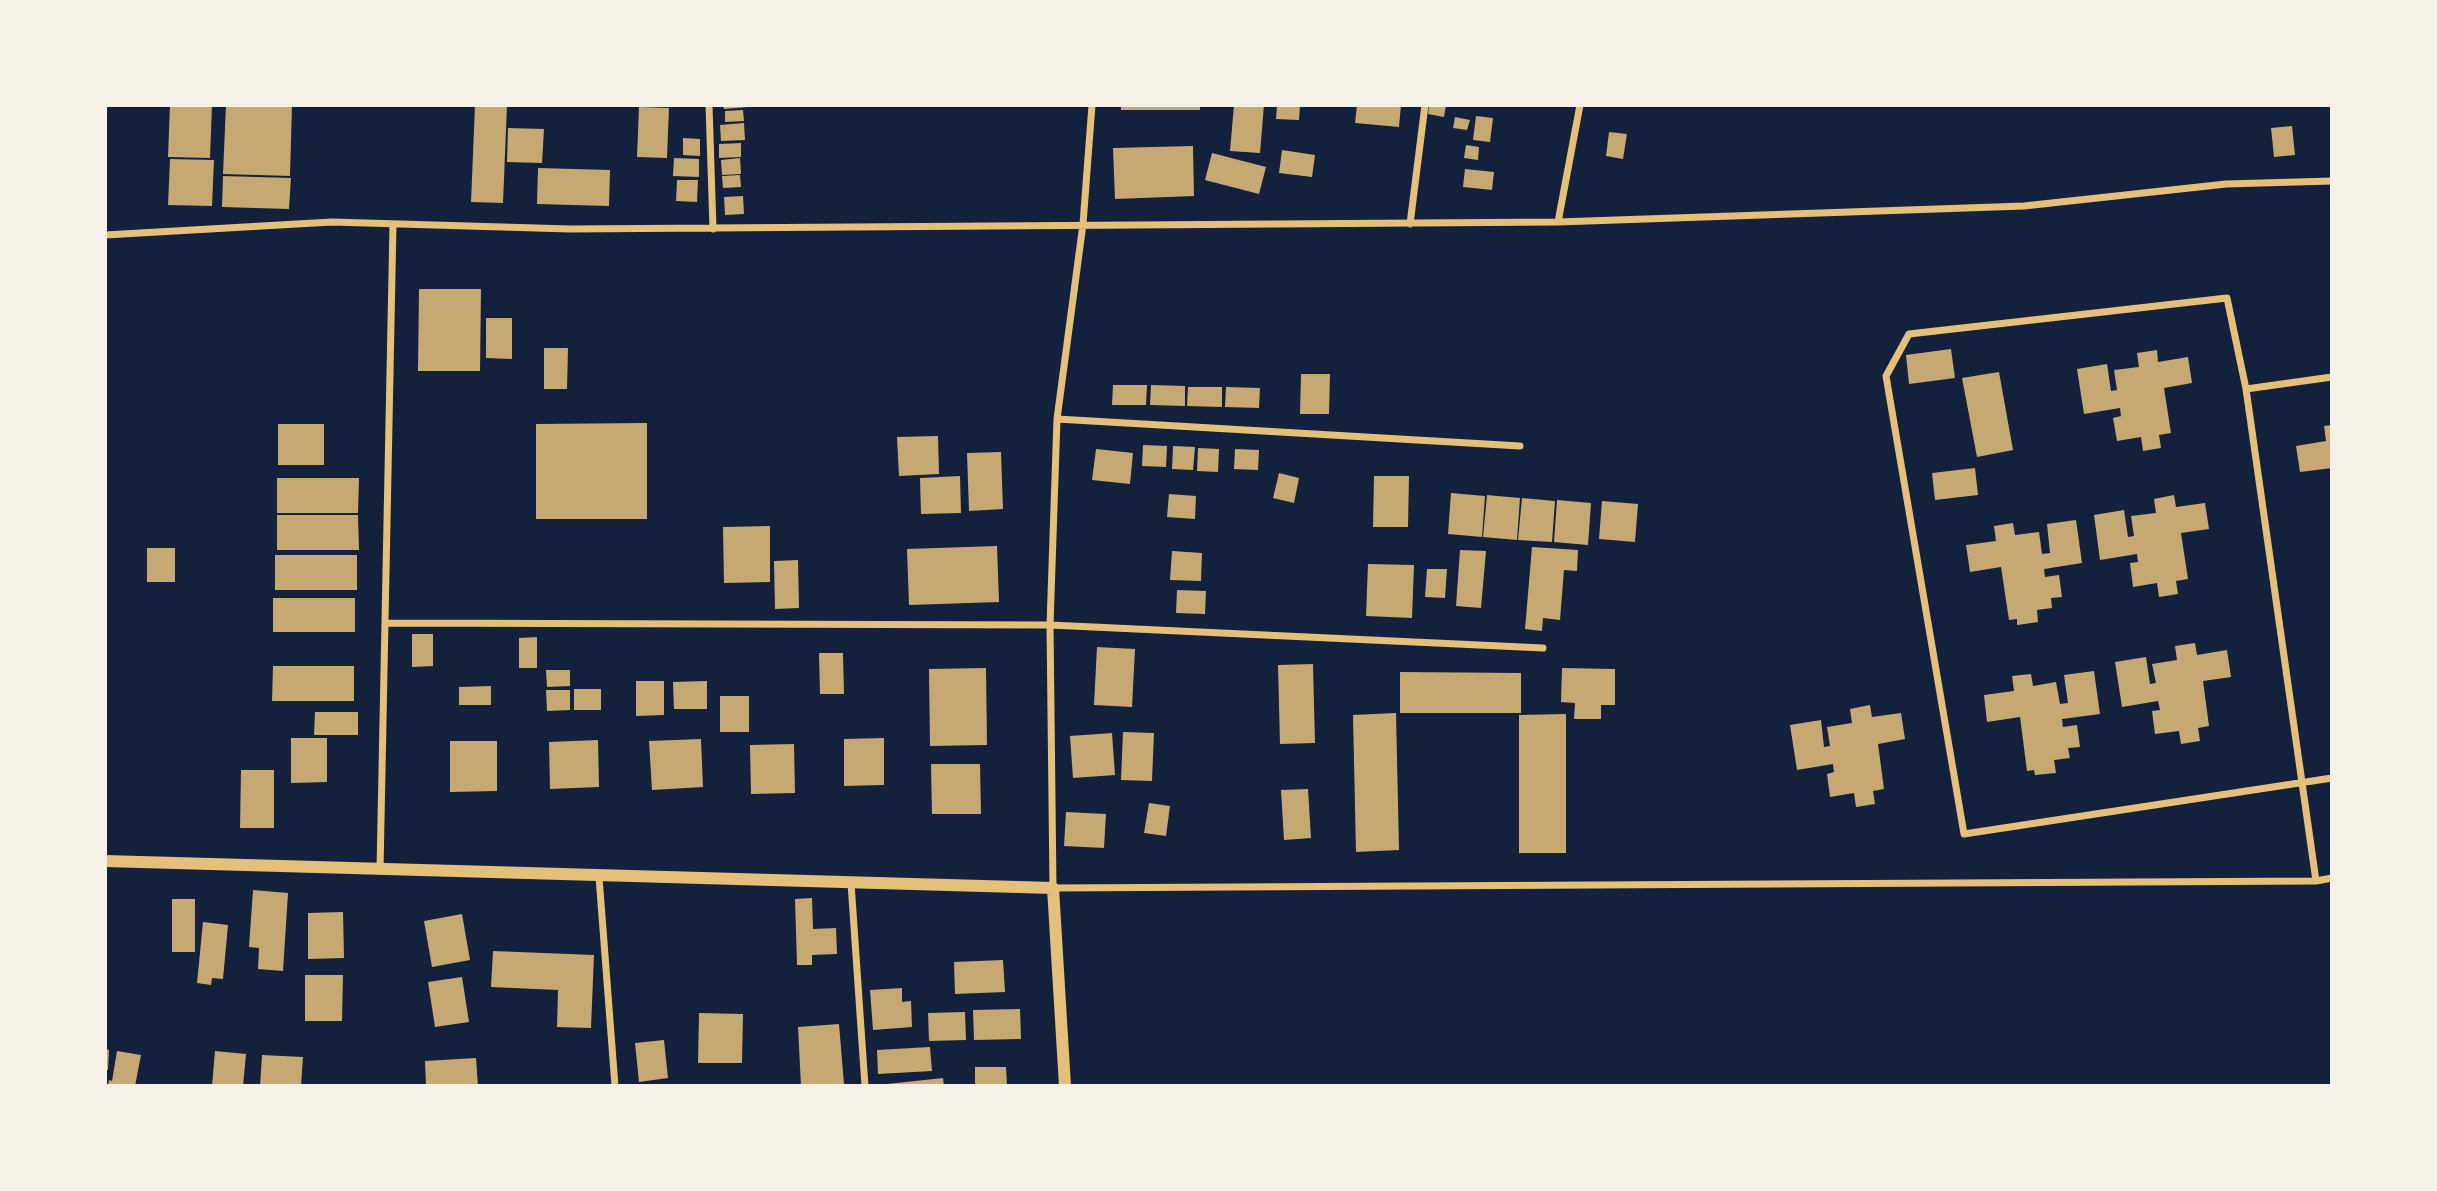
<!DOCTYPE html>
<html>
<head>
<meta charset="utf-8">
<style>
  body { margin:0 }
  #map { position:relative; width:2437px; height:1191px; overflow:hidden; background:#14213d; font-family:"Source Sans 3",sans-serif }
  canvas { display:block }
  .frame { position:absolute; inset:0; border:107px solid #f6f1e7; pointer-events:none }
</style>
</head>
<body>
<div id="map">
<canvas width="2437" height="1191"></canvas>
<div class="frame"></div>
</div>
<script>
const ctx = document.querySelector('canvas').getContext('2d');
ctx.lineJoin = 'round';
function fill(path, color) { ctx.fillStyle = color; ctx.fill(path, 'evenodd'); }
const shape = rows => new Path2D(rows.map(r => 'M' + r).join(''));
function strokePath(path, color, width, dash) { ctx.strokeStyle = color; ctx.lineWidth = width; ctx.lineCap = dash ? 'butt' : 'round'; ctx.setLineDash(dash || []); ctx.stroke(path); }
const building = shape([
  [170,105,212,105,210,158,168,157],
  [226,105,292,105,290,176,223,174],
  [475,105,507,105,503,203,471,202],
  [723,105,747,105,748,107,724,109],
  [1121,105,1200,105,1200,110,1121,110],
  [1234,105,1264,105,1260,153,1230,151],
  [1357,105,1401,105,1399,127,1355,123],
  [1429,105,1446,105,1444,117,1428,114],
  [1277,106,1300,107,1299,120,1276,119],
  [639,107,669,108,667,158,637,157],
  [743,110,744,121,725,122,725,111],
  [1476,116,1493,118,1490,142,1473,140],
  [1455,117,1470,120,1467,130,1453,128],
  [744,123,745,140,721,141,720,125],
  [2292,126,2295,155,2274,157,2271,128],
  [508,128,544,129,542,163,507,162],
  [1609,132,1627,134,1623,159,1606,156],
  [683,138,700,139,700,156,683,155],
  [741,143,741,157,719,158,719,144],
  [1466,145,1479,147,1478,160,1464,158],
  [1193,146,1194,196,1115,199,1113,148],
  [1282,150,1315,155,1312,177,1279,173],
  [1212,153,1266,167,1259,194,1205,180],
  [674,158,699,159,699,177,673,176],
  [740,158,741,174,722,175,721,160],
  [170,159,214,160,212,206,168,205],
  [538,168,610,170,609,206,537,204],
  [1465,169,1494,172,1492,190,1463,187],
  [740,175,741,187,723,188,722,176],
  [223,176,291,178,289,209,222,207],
  [677,180,698,180,697,202,676,201],
  [743,196,744,214,725,215,724,197],
  [419,289,481,289,480,371,418,371],
  [486,318,512,318,512,359,486,358],
  [544,348,568,348,567,389,544,389],
  [1951,349,1955,378,1909,384,1906,355],
  [2157,350,2158,362,2188,357,2192,383,2164,388,2171,433,2159,435,2161,448,2143,451,2141,437,2117,441,2113,418,2121,416,2120,408,2084,414,2077,369,2107,364,2111,391,2117,390,2114,370,2139,367,2137,353],
  [1999,372,2013,450,1977,457,1962,378],
  [1301,374,1330,374,1329,414,1300,414],
  [1113,385,1147,385,1146,405,1112,405],
  [1151,385,1185,386,1185,406,1150,405],
  [1188,387,1222,387,1222,407,1187,406],
  [1226,387,1260,388,1259,408,1225,407],
  [647,423,647,519,536,519,536,424],
  [278,424,324,424,324,465,278,465],
  [2332,425,2332,468,2300,472,2296,446,2326,441,2324,426],
  [938,436,939,474,899,476,897,437],
  [1143,445,1167,446,1166,467,1142,466],
  [1173,446,1195,447,1193,470,1172,469],
  [1198,448,1219,449,1218,472,1197,471],
  [1096,449,1133,453,1130,484,1092,480],
  [1235,449,1259,450,1258,470,1234,469],
  [1001,452,1003,509,969,511,967,453],
  [1975,468,1978,495,1935,500,1932,473],
  [1279,473,1299,478,1294,503,1273,498],
  [960,476,961,513,921,514,920,478],
  [1374,476,1409,476,1408,527,1373,527],
  [277,478,359,478,358,513,277,513],
  [1451,493,1485,496,1482,537,1448,534],
  [1169,494,1196,496,1195,519,1167,517],
  [1487,495,1520,498,1517,540,1483,537],
  [2174,495,2176,507,2205,503,2209,529,2181,533,2188,579,2176,581,2178,594,2159,597,2157,583,2133,587,2130,563,2138,562,2137,554,2100,560,2094,515,2124,510,2128,537,2134,536,2131,516,2156,513,2154,499],
  [1522,498,1555,501,1552,542,1518,540],
  [1557,500,1591,503,1588,545,1554,542],
  [1602,501,1638,504,1635,542,1599,539],
  [277,515,358,515,359,550,277,550],
  [2076,520,2082,563,2044,569,2045,577,2059,575,2062,597,2051,598,2052,608,2037,610,2038,622,2017,625,2017,619,2009,620,2001,567,1970,572,1966,545,1996,541,1994,526,2013,523,2015,535,2039,532,2042,554,2050,553,2047,524],
  [770,526,770,582,724,583,723,527],
  [997,546,999,602,909,605,907,549],
  [1532,547,1578,550,1577,571,1564,570,1560,620,1543,618,1542,631,1525,629],
  [147,548,175,548,175,582,147,582],
  [1460,550,1486,551,1481,608,1456,606],
  [1172,551,1202,553,1201,581,1170,580],
  [275,555,357,555,357,590,275,590],
  [798,560,799,608,775,609,774,561],
  [1368,564,1414,565,1412,618,1366,616],
  [1427,569,1447,569,1445,598,1425,597],
  [1177,590,1206,591,1205,614,1176,613],
  [273,598,355,598,355,632,273,632],
  [412,634,433,634,433,666,412,667],
  [537,637,537,668,519,668,519,638],
  [2195,643,2197,655,2227,650,2231,677,2203,681,2209,726,2198,728,2200,741,2181,744,2179,731,2155,734,2152,711,2160,710,2158,701,2122,707,2115,662,2146,657,2150,684,2156,683,2152,664,2177,660,2175,646],
  [1097,647,1135,649,1132,707,1094,705],
  [819,653,843,653,844,694,820,694],
  [1313,664,1315,743,1280,744,1278,665],
  [273,666,354,666,354,701,272,701],
  [986,668,987,745,930,746,929,669],
  [1562,668,1615,669,1615,705,1601,705,1601,719,1574,719,1575,703,1561,702],
  [546,670,570,670,570,686,547,687],
  [2094,671,2100,714,2062,719,2063,727,2077,725,2080,747,2068,748,2070,758,2054,760,2056,773,2035,775,2034,770,2027,771,2020,717,1987,722,1984,695,2014,691,2012,676,2031,674,2033,686,2056,682,2060,704,2068,703,2064,675],
  [1400,672,1521,673,1521,713,1400,713],
  [636,681,664,681,664,715,636,716],
  [707,681,707,709,674,709,673,682],
  [491,686,491,705,459,705,459,687],
  [574,689,601,689,601,710,574,710],
  [546,690,570,690,570,710,547,711],
  [720,696,749,696,749,732,720,732],
  [1870,705,1872,717,1901,713,1905,739,1878,744,1884,789,1873,791,1875,804,1856,807,1854,793,1830,797,1827,774,1834,772,1833,764,1797,770,1790,725,1821,720,1824,747,1830,746,1827,727,1852,723,1850,709],
  [315,712,358,712,358,735,314,735],
  [1396,713,1399,850,1356,852,1353,715],
  [1566,714,1566,853,1519,853,1519,715],
  [1123,732,1154,733,1152,781,1121,780],
  [1112,733,1115,775,1073,778,1070,736],
  [291,738,327,738,327,782,291,783],
  [884,738,884,785,844,786,844,739],
  [701,739,703,787,652,790,649,741],
  [598,740,599,787,550,789,549,742],
  [450,741,497,741,497,791,450,792],
  [794,744,795,793,751,794,750,745],
  [931,764,980,764,981,814,932,814],
  [241,770,274,770,274,828,240,828],
  [1308,789,1311,838,1284,840,1281,790],
  [1149,803,1170,806,1166,836,1144,833],
  [1066,812,1106,814,1104,848,1064,846],
  [253,890,288,893,283,971,258,969,259,948,249,947],
  [812,898,813,929,836,928,837,954,812,955,812,965,797,965,795,899],
  [172,899,195,899,195,952,172,952],
  [343,912,344,958,308,959,308,913],
  [462,914,470,960,432,967,424,921],
  [203,922,228,925,223,979,212,978,211,985,197,983],
  [493,951,594,955,591,1028,557,1027,558,990,491,987],
  [1003,960,1005,992,955,994,954,962],
  [305,975,343,975,342,1021,305,1021],
  [462,977,469,1022,435,1027,428,982],
  [902,988,902,1002,911,1001,912,1027,873,1030,870,990],
  [1020,1009,1021,1039,974,1040,973,1010],
  [965,1012,966,1040,929,1041,928,1013],
  [699,1013,743,1014,742,1063,698,1063],
  [839,1024,844,1084,801,1086,798,1027],
  [664,1040,668,1078,639,1082,635,1043],
  [930,1047,932,1071,878,1074,877,1050],
  [105,1049,109,1050,108,1070,105,1070],
  [117,1051,141,1055,135,1086,108,1086,109,1080,112,1081],
  [215,1051,246,1054,243,1086,212,1086],
  [262,1055,303,1057,301,1086,260,1086],
  [476,1058,478,1086,426,1086,425,1061],
  [975,1067,1006,1067,1007,1086,975,1086],
  [943,1078,944,1086,887,1086,887,1084]
]);
const minor = shape([
  [709,105,713,229],
  [1092,105,1083,224,1057,419,1050,625,1053,888,2316,881,2332,878],
  [1558,222,1580,105],
  [1410,224,1425,105],
  [105,235,332,222,570,229,1558,222,2024,206,2226,184,2332,181],
  [2332,377,2246,389,2227,298,1909,334,1886,376,1964,834,2332,778],
  [2246,389,2316,881],
  [1057,419,1520,446],
  [385,623,1050,625,1543,648],
  [380,870,393,224],
  [599,877,615,1086],
  [851,883,865,1086]
]);
const tertiary = shape([
  [105,861,1053,888,1065,1086]
]);
fill(building, '#c6a872');
strokePath(minor, '#e5c07b', 7);
strokePath(tertiary, '#e5c07b', 12);
</script>
</body>
</html>
